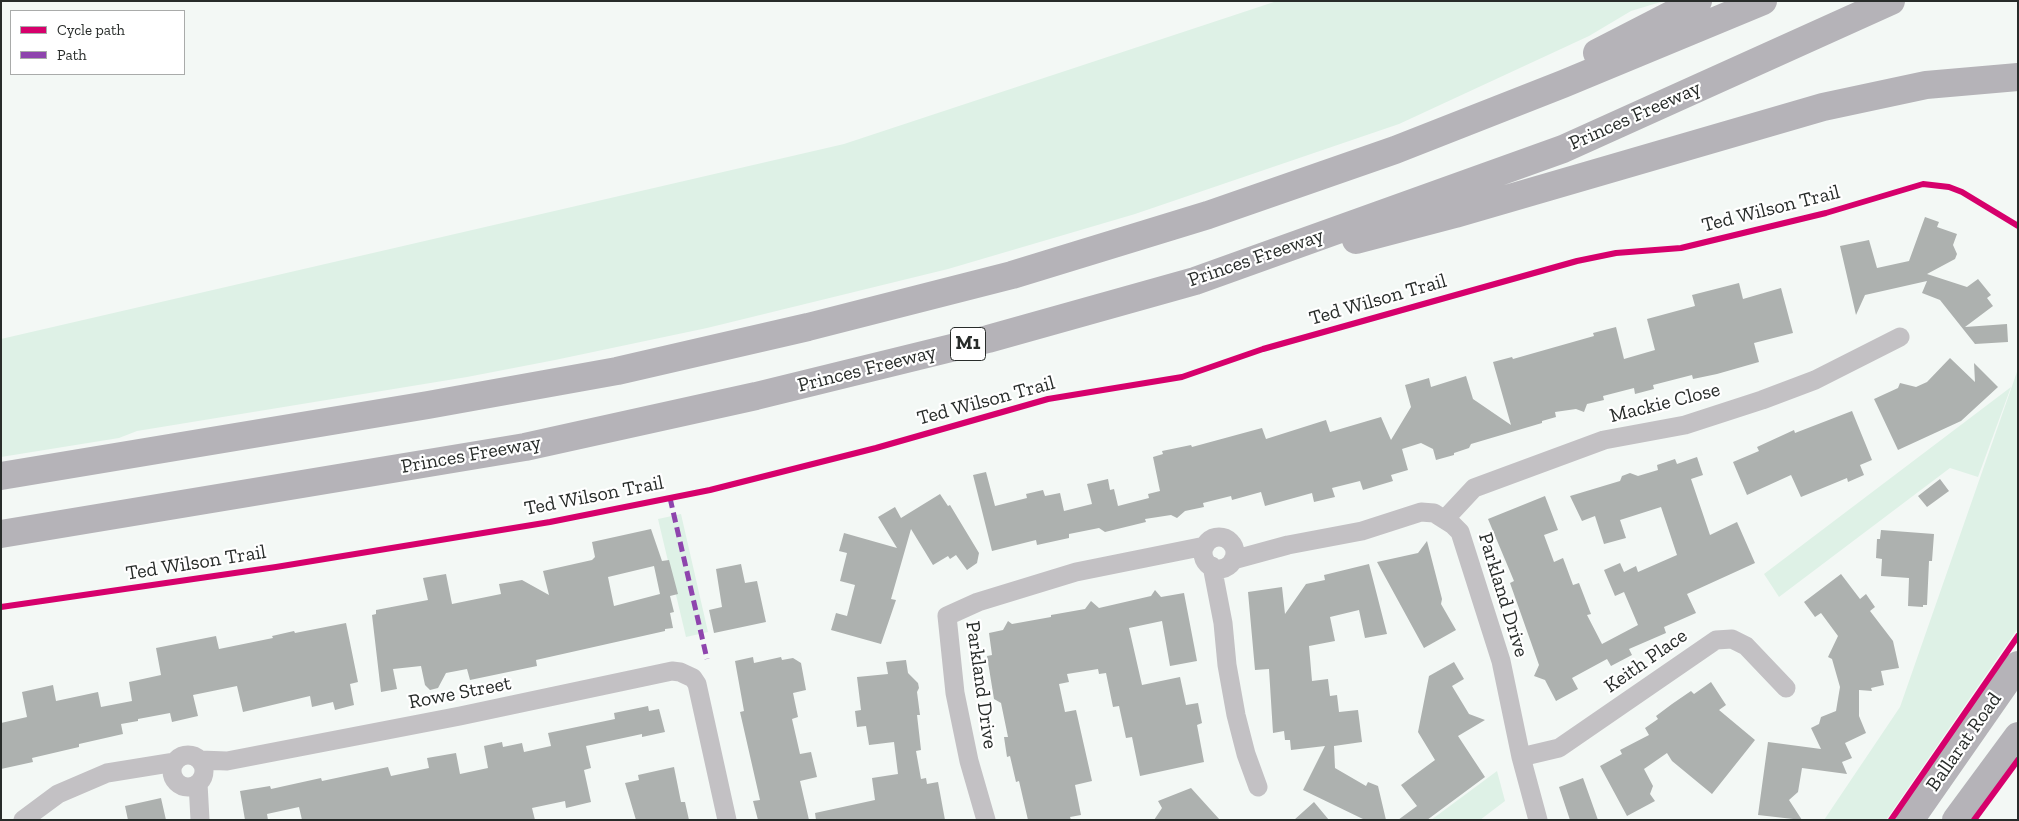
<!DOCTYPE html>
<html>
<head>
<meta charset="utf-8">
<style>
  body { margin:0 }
  #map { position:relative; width:2019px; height:821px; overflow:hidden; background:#f3f8f5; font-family:"Zilla Slab",serif }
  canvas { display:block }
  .frame { position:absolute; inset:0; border:2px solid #282c2a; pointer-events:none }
  .legend { position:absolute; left:10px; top:10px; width:175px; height:65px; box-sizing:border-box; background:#fff; border:1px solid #a9abaa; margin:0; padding:6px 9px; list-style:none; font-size:15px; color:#282c2a }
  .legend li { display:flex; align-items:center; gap:10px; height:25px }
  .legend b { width:25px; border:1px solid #a9abaa }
</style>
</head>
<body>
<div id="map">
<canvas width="2019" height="821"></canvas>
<div class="frame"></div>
<ul class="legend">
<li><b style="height:6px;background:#d6006c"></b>Cycle path</li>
<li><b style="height:6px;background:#8e44ad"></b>Path</li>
</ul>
</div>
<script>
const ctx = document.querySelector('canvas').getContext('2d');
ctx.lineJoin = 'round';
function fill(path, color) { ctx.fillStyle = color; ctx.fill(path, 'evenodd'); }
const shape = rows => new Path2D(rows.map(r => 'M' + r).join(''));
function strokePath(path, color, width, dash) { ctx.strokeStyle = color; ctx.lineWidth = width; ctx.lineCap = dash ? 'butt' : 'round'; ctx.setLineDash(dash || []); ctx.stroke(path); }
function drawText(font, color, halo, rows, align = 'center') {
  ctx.font = font + ' "Zilla Slab",serif'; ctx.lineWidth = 4.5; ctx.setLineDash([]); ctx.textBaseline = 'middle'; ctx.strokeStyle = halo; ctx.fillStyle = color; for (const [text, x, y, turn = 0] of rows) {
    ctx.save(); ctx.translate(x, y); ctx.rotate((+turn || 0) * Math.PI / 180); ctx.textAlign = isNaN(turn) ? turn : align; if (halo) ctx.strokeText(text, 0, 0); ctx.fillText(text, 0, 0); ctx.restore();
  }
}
const green = shape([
  [1277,1,1664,1,1631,11,1589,36,1399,124,1135,214,948,269,707,328,555,360,467,377,137,431,119,438,1,457,1,339,844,144],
  [2018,369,2018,628,1886,820,1824,820,1900,707],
  [2011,387,1978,477,1950,468,1779,597,1764,574],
  [681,514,708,632,686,637,658,519],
  [1497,771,1505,801,1480,820,1431,820]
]);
const building = shape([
  [1925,217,1939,222,1937,227,1957,234,1953,245,1957,254,1955,259,1927,274,1967,287,1978,279,1991,295,1987,298,1993,306,1965,327,2007,324,2008,342,1975,344,1940,300,1922,293,1927,281,1865,295,1856,315,1840,246,1869,240,1877,268,1909,261],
  [1739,283,1743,299,1781,288,1793,333,1754,343,1759,362,1717,374,1693,379,1692,375,1653,385,1654,389,1635,394,1634,388,1603,396,1604,400,1587,404,1584,412,1576,409,1555,412,1556,417,1542,421,1542,423,1471,444,1469,448,1454,453,1454,455,1436,460,1433,449,1421,443,1402,449,1408,470,1391,475,1393,481,1363,490,1360,481,1332,488,1335,497,1314,502,1312,493,1265,506,1261,492,1232,500,1231,496,1203,503,1204,507,1185,511,1177,518,1171,515,1145,519,1146,522,1105,532,1099,528,1069,534,1069,538,1037,545,1036,540,992,551,973,475,986,472,995,506,1027,498,1026,494,1043,490,1045,496,1060,493,1064,511,1092,504,1087,484,1108,479,1110,490,1114,489,1118,506,1149,498,1148,494,1160,491,1153,457,1163,454,1162,451,1191,445,1192,447,1262,428,1266,439,1326,420,1330,432,1381,417,1391,440,1411,407,1405,385,1429,378,1431,387,1466,376,1473,399,1511,425,1493,362,1512,357,1513,359,1594,336,1593,333,1616,327,1624,359,1655,350,1647,319,1695,306,1692,295],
  [1950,358,1975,382,1974,363,1998,387,1961,421,1898,450,1874,399,1898,388,1900,383,1916,387,1927,382],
  [1852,411,1872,460,1860,465,1864,475,1848,482,1847,478,1801,497,1791,475,1747,495,1733,462,1759,451,1757,447,1794,430,1795,433],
  [1697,457,1703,475,1691,479,1710,535,1737,522,1755,563,1687,594,1696,613,1664,627,1666,633,1629,649,1632,655,1611,666,1607,659,1572,678,1578,689,1556,701,1545,680,1534,676,1539,665,1510,583,1514,581,1488,519,1545,496,1558,530,1544,535,1554,562,1563,558,1573,585,1579,583,1591,614,1587,615,1602,644,1638,625,1624,592,1615,596,1604,570,1620,563,1624,572,1636,566,1638,572,1677,555,1661,507,1620,520,1626,538,1604,544,1595,516,1582,521,1570,496,1620,481,1622,476,1630,473,1638,476,1658,470,1657,465,1675,459,1677,464],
  [1940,479,1949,491,1927,507,1918,496],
  [940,494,948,506,950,505,979,553,977,563,967,570,956,555,950,559,948,556,933,565,911,529,891,599,896,600,881,644,831,630,836,613,847,616,855,585,840,581,847,553,839,551,844,533,897,548,878,517,895,507,901,518],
  [651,529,662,561,669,560,678,594,670,596,674,612,670,613,673,628,665,629,665,631,536,660,537,666,470,680,467,669,446,673,438,688,430,690,425,685,421,666,393,669,397,689,381,692,372,615,376,614,376,610,428,600,423,578,446,574,452,604,501,594,499,584,522,580,549,595,543,571,592,560,595,557,592,542],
  [654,566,660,594,614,606,608,577],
  [1881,530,1934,534,1932,561,1929,561,1927,605,1923,605,1923,607,1908,606,1909,578,1881,576,1882,559,1876,558,1877,539,1880,539],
  [1427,541,1442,599,1441,604,1456,630,1424,648,1377,562,1418,553],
  [741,564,745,583,757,581,766,622,714,633,709,610,722,607,716,569],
  [1369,564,1387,634,1365,638,1359,610,1330,617,1335,641,1309,646,1312,681,1328,679,1330,696,1337,695,1339,712,1358,710,1362,742,1334,746,1335,768,1366,786,1368,782,1378,786,1386,820,1365,820,1303,790,1325,746,1291,750,1290,740,1285,740,1284,731,1273,733,1269,669,1255,670,1248,592,1282,587,1285,614,1306,584,1325,580,1324,575],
  [1841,574,1860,599,1866,594,1875,607,1870,611,1893,641,1899,668,1881,671,1884,685,1871,688,1872,691,1859,690,1859,716,1866,733,1845,743,1852,758,1842,762,1847,774,1802,768,1798,792,1789,800,1802,820,1758,815,1768,742,1821,749,1811,728,1819,724,1821,717,1836,711,1840,687,1832,659,1828,657,1838,636,1821,613,1815,617,1804,602],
  [1155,590,1161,597,1184,593,1197,661,1170,666,1162,621,1129,628,1142,685,1180,677,1186,705,1198,703,1202,723,1197,725,1204,762,1140,776,1132,737,1126,738,1119,706,1113,707,1106,673,1099,674,1098,669,1067,674,1069,682,1059,684,1065,712,1076,710,1092,781,1075,785,1081,815,1070,817,1071,820,1028,820,1019,781,1016,782,1010,756,1007,757,1004,737,1008,737,1001,703,994,699,987,656,992,655,989,633,1003,630,1008,621,1012,624,1051,617,1051,615,1085,609,1091,601,1099,608,1151,596],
  [346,623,358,682,350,684,354,705,335,710,333,702,312,707,310,696,243,712,237,686,193,695,198,716,172,722,170,713,138,719,138,721,121,724,123,734,79,744,79,747,32,758,33,762,1,769,1,723,27,717,22,692,53,685,56,701,98,692,101,707,132,701,129,682,161,675,156,648,216,636,219,649,273,638,272,636,294,631,295,633],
  [753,657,754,663,781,657,782,660,793,658,801,663,806,690,793,693,798,717,792,719,800,754,811,752,817,777,800,781,809,820,758,820,753,801,760,800,740,712,744,711,735,661],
  [906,660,908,673,918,683,919,688,917,692,920,715,917,715,921,750,916,751,921,779,926,778,927,784,938,782,945,820,816,820,815,813,875,800,872,778,898,774,894,742,869,745,866,726,857,727,855,711,861,710,857,677,888,674,886,662],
  [1454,662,1464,679,1452,686,1469,714,1485,720,1458,736,1485,777,1427,820,1398,820,1417,806,1401,785,1435,760,1418,732,1429,676],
  [1711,682,1726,705,1719,710,1755,740,1712,794,1672,761,1667,753,1644,769,1653,786,1650,794,1655,801,1627,816,1600,766,1622,754,1620,750,1649,735,1645,728,1658,719,1656,716,1672,704,1691,691,1694,694],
  [648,706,649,711,659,709,665,732,642,737,642,734,586,746,591,768,584,770,591,802,566,808,565,801,532,808,535,820,302,820,299,807,267,814,268,820,245,820,240,791,270,786,271,789,321,778,322,781,388,767,391,776,429,768,427,758,456,753,460,774,488,768,484,746,502,742,503,747,522,743,524,752,551,746,548,733,615,719,614,713],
  [674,767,681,802,685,802,689,820,636,820,625,783,639,780,638,775],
  [1583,778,1598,820,1570,820,1559,787],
  [1191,788,1220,820,1154,820,1162,808,1158,801],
  [161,798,166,820,128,820,125,806],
  [1314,802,1329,820,1294,820]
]);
const street = shape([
  [1446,518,1474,488,1604,440,1685,425,1762,400,1815,380,1900,337],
  '1203 553a16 16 0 1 1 32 0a16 16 0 1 1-32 0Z',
  [1233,560,1288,545,1362,531,1421,512,1434,513,1453,525,1460,532,1501,661,1521,757,1538,820],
  [1212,566,1223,623,1227,665,1236,715,1246,754,1258,787],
  '172 771a16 16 0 1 1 32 0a16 16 0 1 1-32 0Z',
  [1521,757,1559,748,1716,640,1732,639,1746,646,1786,688],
  [200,760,227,761,460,716,672,671,680,672,693,678,697,684,727,820],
  [198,783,200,820],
  [23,820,58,794,107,773,175,762],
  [986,820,969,761,955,693,947,616,978,602,1076,572,1205,546]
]);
const highway = shape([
  [1597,53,1698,1],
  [1356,240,1455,214,1823,107,1926,85,2018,77],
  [1,476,428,405,617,371,808,327,1012,275,1208,215,1395,150,1563,84,1763,1],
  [1,534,525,447,756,396,988,339,1195,281,1563,149,1891,1],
  [1910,820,2018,665],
  [1956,820,2018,736]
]);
const quiet = shape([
  [670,498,707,659]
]);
const cycleway = shape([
  [1,607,276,567,550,522,710,490,876,448,1048,399,1182,377,1263,349,1577,261,1616,253,1681,248,1826,213,1923,184,1949,187,1962,192,2018,226],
  [1891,820,2018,636],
  [1974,820,2018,760]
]);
const shields = [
  [968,344,35]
];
const shieldNames = [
  ["M1",968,344]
];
const streetNames = [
  ["Princes Freeway",1635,116,-24],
  ["Ted Wilson Trail",1771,209,-14],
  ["Princes Freeway",1256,258,-19],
  ["Ted Wilson Trail",1378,300,-16],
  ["Princes Freeway",867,369,-14],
  ["Ted Wilson Trail",986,401,-15],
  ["Mackie Close",1665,403,-14],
  ["Princes Freeway",471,455,-10],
  ["Ted Wilson Trail",594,496,-11],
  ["Ted Wilson Trail",196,563,-9],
  ["Parkland Drive",1503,595,73],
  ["Keith Place",1646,661,-35],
  ["Parkland Drive",981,685,82],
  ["Rowe Street",460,693,-11],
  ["Ballarat Road",1964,742,-55]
];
fill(green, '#def1e6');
fill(building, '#adb1af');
strokePath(street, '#c3c1c4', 19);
strokePath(highway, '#b5b3b8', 28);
strokePath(quiet, '#8e44ad', 5, [10, 5]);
strokePath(cycleway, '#d6006c', 6);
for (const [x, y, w] of shields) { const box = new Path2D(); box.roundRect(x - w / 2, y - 16.5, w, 33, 4); ctx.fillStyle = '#fff'; ctx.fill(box); strokePath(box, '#282c2a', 1); }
drawText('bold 19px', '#282c2a', null, shieldNames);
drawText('20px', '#282c2a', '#fff', streetNames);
</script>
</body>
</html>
